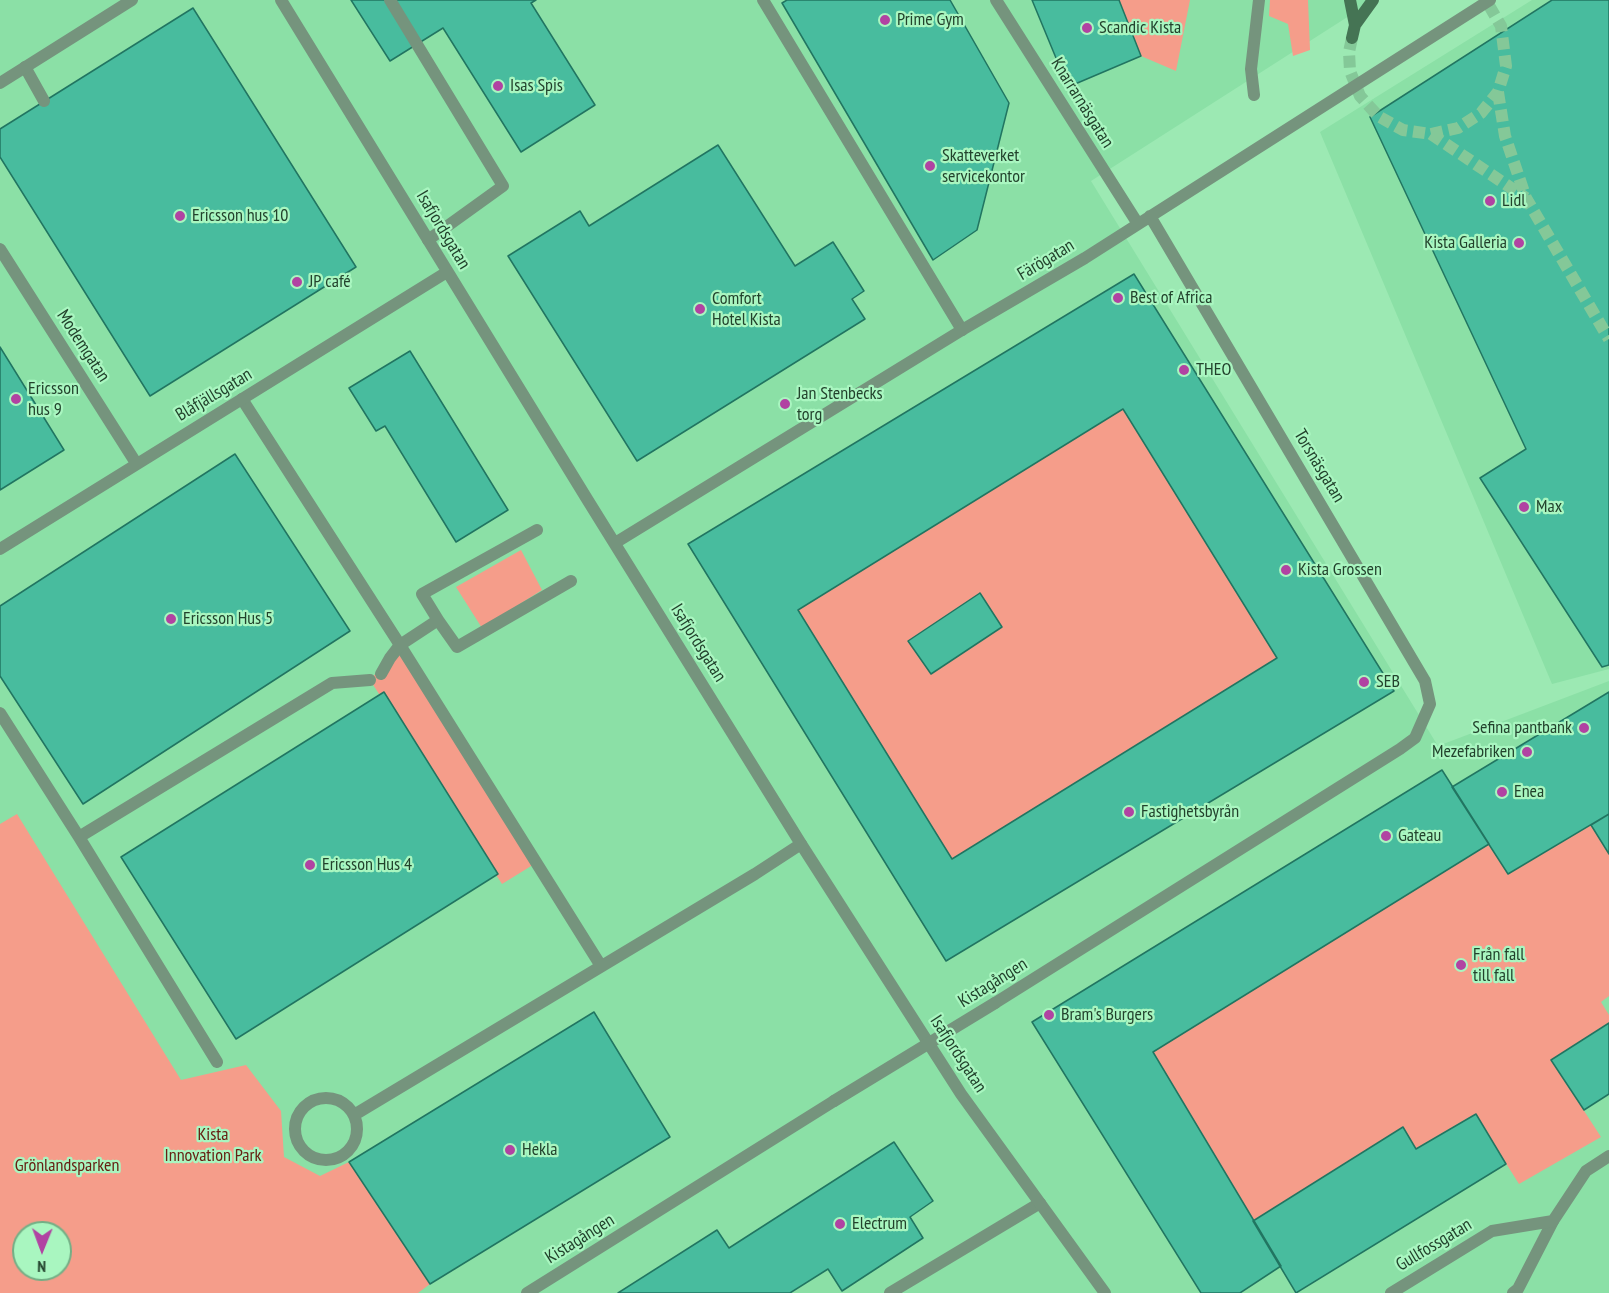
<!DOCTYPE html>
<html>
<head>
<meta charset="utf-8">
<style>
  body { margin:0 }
  #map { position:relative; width:1609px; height:1293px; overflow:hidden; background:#9ce9b3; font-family:"PT Sans Narrow",sans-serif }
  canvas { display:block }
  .north { position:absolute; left:12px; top:1221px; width:60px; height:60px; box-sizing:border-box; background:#a9f6c0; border:2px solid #73ae85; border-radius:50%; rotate:181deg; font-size:16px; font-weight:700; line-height:24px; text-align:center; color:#22422c }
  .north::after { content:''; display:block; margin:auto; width:21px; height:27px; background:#b143a2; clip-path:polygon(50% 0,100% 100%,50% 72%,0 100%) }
</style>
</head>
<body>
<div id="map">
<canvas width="1609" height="1293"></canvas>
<div class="north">N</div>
</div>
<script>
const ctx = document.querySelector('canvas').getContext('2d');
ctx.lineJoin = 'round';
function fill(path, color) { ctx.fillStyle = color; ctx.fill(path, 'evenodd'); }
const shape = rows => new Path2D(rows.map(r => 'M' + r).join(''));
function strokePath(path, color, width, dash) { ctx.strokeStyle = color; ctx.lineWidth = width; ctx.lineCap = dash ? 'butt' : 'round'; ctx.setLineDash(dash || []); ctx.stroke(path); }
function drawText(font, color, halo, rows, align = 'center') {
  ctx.font = font + ' "PT Sans Narrow",sans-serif'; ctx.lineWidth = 4.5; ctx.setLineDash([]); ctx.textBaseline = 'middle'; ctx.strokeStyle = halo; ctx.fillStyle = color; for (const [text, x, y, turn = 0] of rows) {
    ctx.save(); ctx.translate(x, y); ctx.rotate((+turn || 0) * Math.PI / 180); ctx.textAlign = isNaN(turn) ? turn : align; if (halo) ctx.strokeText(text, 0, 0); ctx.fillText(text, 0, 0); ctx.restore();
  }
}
const built = shape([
  [0,0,1374,0,1091,181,1438,746,1609,681,1609,1293,0,1293],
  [24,1233,60,1233,60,1269,24,1269],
  [1532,0,1609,0,1609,669,1552,684,1320,132]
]);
const green = shape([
  [1119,0,1190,0,1176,71,1141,56],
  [1270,0,1308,0,1310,50,1293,56,1288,24,1269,16],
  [1123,409,1277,658,952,859,798,610],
  [521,550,542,590,482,628,456,587],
  [400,645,536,863,502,884,370,680],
  [17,814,181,1080,246,1065,281,1111,284,1157,320,1176,349,1162,430,1284,418,1293,0,1293,0,824],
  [24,1233,60,1233,60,1269,24,1269],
  [1591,825,1609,854,1609,996,1601,1002,1609,1015,1609,1023,1551,1060,1601,1137,1519,1184,1475,1114,1415,1149,1402,1128,1253,1221,1153,1052,1489,844,1508,874]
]);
const building = shape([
  [351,0,536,0,531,3,595,105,521,152,443,28,390,61,351,0],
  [787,0,950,0,1009,103,977,230,933,260,782,3,787,0],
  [1032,0,1119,0,1141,56,1068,87,1032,0],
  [1552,0,1609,0,1609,665,1602,667,1480,478,1526,449,1370,117,1552,0],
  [193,8,356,267,150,396,0,157,0,129,193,8],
  [718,145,795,266,833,242,864,291,852,299,865,319,637,461,508,256,580,211,589,226,718,145],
  [1134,274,1394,691,946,961,688,544,1134,274],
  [1123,409,1277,658,952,859,798,610,1123,409],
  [0,347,64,450,0,490,0,347],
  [410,351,508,510,456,542,385,426,376,431,349,388,410,351],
  [235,454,350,631,83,804,0,676,0,606,235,454],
  [980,593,1002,627,931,674,908,641,980,593],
  [384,692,498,874,236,1039,121,857,384,692],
  [1609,692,1609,814,1508,874,1452,787,1609,692],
  [1442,770,1489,844,1153,1052,1281,1266,1240,1293,1201,1293,1032,1022,1442,770],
  [1609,814,1609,854,1591,825,1609,814],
  [594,1012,670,1137,430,1284,349,1162,594,1012],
  [1609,1023,1609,1094,1584,1110,1551,1060,1609,1023],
  [1476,1114,1506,1164,1296,1293,1253,1221,1403,1127,1416,1149,1476,1114],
  [894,1142,933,1201,910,1217,923,1238,842,1291,828,1269,790,1293,618,1293,717,1230,729,1248,894,1142]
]);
const secondaryTunnel = shape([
  [1352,38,1349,52,1350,71,1360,96,1378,116,1403,130,1431,134,1458,128,1481,113,1498,92,1506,66,1501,26,1487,2,1484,0],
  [1498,92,1505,136,1526,198,1609,339],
  [1431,134,1526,198]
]);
const service = shape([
  [390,0,503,186,428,240],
  [763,0,962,330],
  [25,67,44,101],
  [1254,95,1251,69,1259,0],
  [242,399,400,645,601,966],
  '295 1129a31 31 0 1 1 62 0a31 31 0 1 1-62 0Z',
  [354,1115,755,874,801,844],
  [890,1293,1040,1203],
  [1513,1293,1518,1289,1553,1221]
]);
const pedestrian = shape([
  [438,620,422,594,537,530],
  [381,674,390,658,400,645,438,620,457,647,571,581],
  [0,713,79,837,217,1062],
  [79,837,332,683,370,680]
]);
const minor = shape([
  [281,0,587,499,801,844,961,1094,1105,1293],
  [996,0,1138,224],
  [0,83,132,0],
  [0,249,136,463],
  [615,543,962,330,1085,258,1490,0],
  [0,549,447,272],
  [995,1003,1400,749,1415,738,1430,704,1425,681,1150,216],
  [527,1293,834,1101],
  [1391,1293,1492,1231,1553,1221,1586,1171,1609,1156]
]);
const secondary = shape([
  [1350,0,1355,25],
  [1352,38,1355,25,1373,0]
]);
const minorBridge = shape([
  [834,1101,995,1003]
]);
const markers = [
  [885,20,6,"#b143a2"],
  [1087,28,6,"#b143a2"],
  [498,86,6,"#b143a2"],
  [930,166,6,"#b143a2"],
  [1490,201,6,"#b143a2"],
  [180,216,6,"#b143a2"],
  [1519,243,6,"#b143a2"],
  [297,282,6,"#b143a2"],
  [1118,298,6,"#b143a2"],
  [700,309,6,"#b143a2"],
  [1184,370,6,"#b143a2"],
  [16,399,6,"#b143a2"],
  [785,404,6,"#b143a2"],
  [1524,507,6,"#b143a2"],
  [1286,570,6,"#b143a2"],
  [171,619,6,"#b143a2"],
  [1364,682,6,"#b143a2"],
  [1584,728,6,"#b143a2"],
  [1527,752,6,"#b143a2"],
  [1502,792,6,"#b143a2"],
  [1129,812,6,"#b143a2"],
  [1386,836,6,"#b143a2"],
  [310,865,6,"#b143a2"],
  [1461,965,6,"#b143a2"],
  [1049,1015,6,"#b143a2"],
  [510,1150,6,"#b143a2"],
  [840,1224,6,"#b143a2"]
];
const poiNames = [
  ["Prime Gym",897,20],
  ["Scandic Kista",1099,28],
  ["Isas Spis",510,86],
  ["Skatteverket",942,156],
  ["servicekontor",942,177],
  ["Lidl",1502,201],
  ["Ericsson hus 10",192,216],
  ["Kista Galleria",1507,243,"right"],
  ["JP café",309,282],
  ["Best of Africa",1130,298],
  ["Comfort",712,299],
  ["Hotel Kista",712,320],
  ["THEO",1196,370],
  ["Ericsson",28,389],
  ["hus 9",28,410],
  ["Jan Stenbecks",797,394],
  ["torg",797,415],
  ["Max",1536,507],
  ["Kista Grossen",1298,570],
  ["Ericsson Hus 5",183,619],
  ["SEB",1376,682],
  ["Sefina pantbank",1572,728,"right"],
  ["Mezefabriken",1515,752,"right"],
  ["Enea",1514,792],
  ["Fastighetsbyrån",1141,812],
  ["Gateau",1398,836],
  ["Ericsson Hus 4",322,865],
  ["Från fall",1473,955],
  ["till fall",1473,976],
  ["Bram's Burgers",1061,1015],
  ["Hekla",522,1150],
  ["Electrum",852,1224]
];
const streetNames = [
  ["Knarrarnäsgatan",1082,103,58],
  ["Isafjordsgatan",443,230,59],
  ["Färögatan",1046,260,-31],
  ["Modemgatan",83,346,57],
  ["Blåfjällsgatan",214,395,-31],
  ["Torsnäsgatan",1319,466,59],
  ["Isafjordsgatan",698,643,58],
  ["Kistagången",993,983,-32],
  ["Isafjordsgatan",958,1054,57],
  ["Kistagången",580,1239,-32],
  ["Gullfossgatan",1434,1245,-31]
];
const parkNames = [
  ["Kista",213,1135],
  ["Innovation Park",213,1156],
  ["Grönlandsparken",67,1166]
];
fill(built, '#8be0a6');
fill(green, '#f59d8a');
fill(building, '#48bc9e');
strokePath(building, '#217561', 1.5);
strokePath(secondaryTunnel, '#84c898', 12, [12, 6]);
strokePath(service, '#75947d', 12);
strokePath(pedestrian, '#75947d', 12);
strokePath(minor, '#75947d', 12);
strokePath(secondary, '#457454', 12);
strokePath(minorBridge, '#75947d', 12);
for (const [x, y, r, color] of markers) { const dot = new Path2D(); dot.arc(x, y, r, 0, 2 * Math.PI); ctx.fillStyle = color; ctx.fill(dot); strokePath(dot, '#a9f6c0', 2); }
drawText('18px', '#22422c', '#a9f6c0', poiNames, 'left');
drawText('18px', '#22422c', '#a9f6c0', streetNames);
drawText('18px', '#662013', '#a9f6c0', parkNames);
</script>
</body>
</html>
